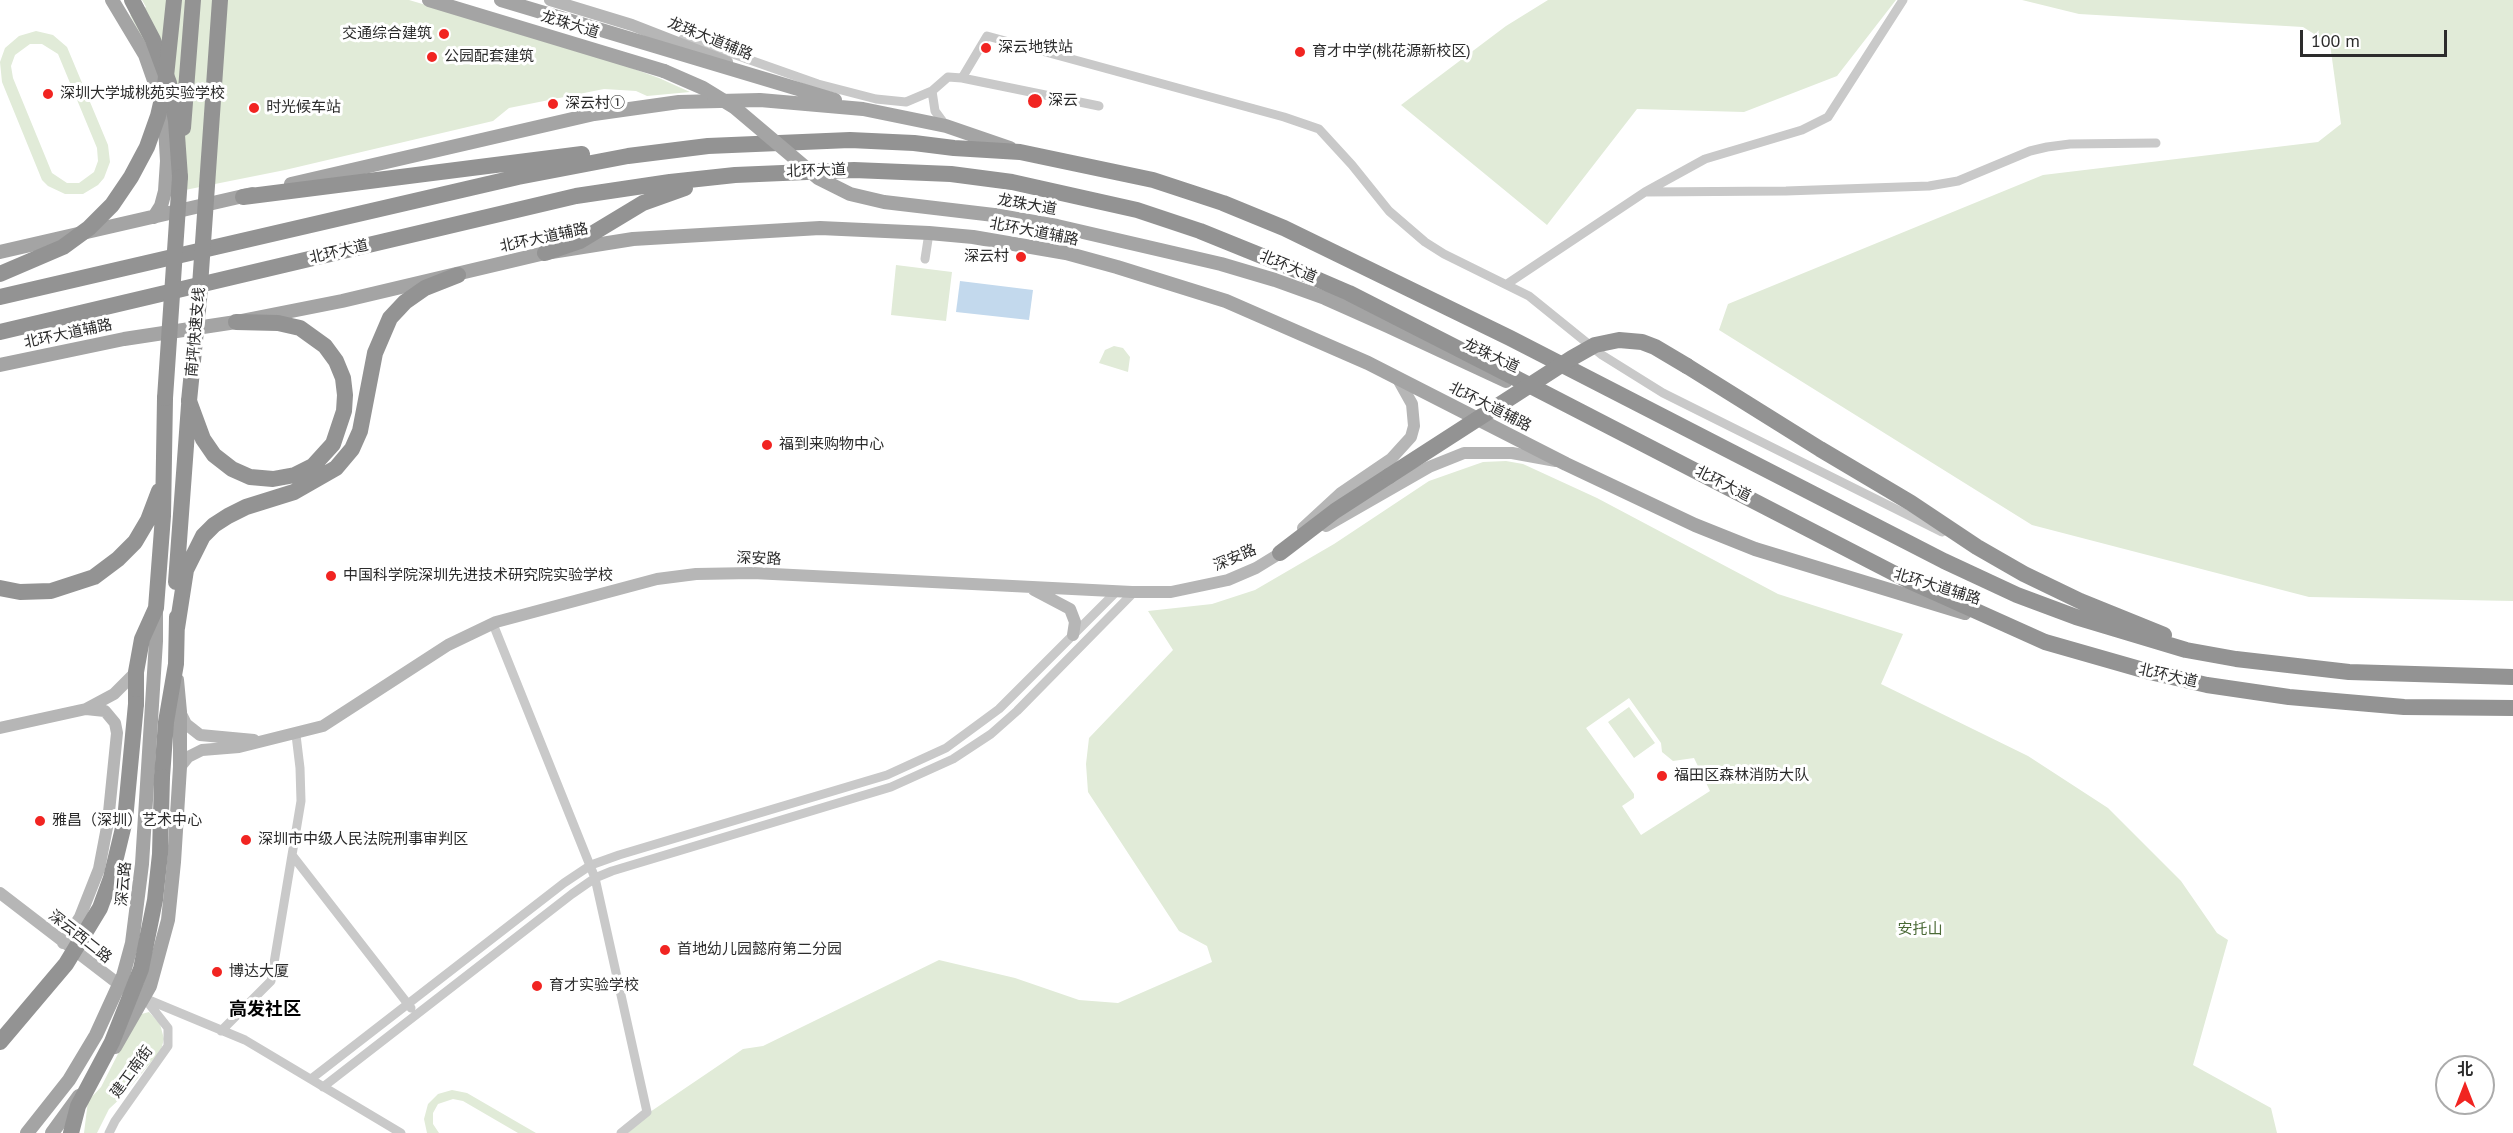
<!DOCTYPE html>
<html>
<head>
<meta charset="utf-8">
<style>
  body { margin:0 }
  #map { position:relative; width:2513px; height:1133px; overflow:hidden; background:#fff; font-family:"PT Sans","Noto Sans SC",sans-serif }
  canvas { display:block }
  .north { position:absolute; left:2435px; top:1055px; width:60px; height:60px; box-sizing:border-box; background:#fff; border:2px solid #ababab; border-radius:50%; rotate:0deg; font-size:16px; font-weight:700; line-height:24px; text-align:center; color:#2c2c2c }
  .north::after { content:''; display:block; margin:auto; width:21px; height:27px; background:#f12421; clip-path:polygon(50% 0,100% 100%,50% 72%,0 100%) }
  .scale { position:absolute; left:2300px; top:30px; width:147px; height:27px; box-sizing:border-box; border:3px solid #2c2c2c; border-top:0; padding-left:8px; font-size:18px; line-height:21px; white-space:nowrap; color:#2c2c2c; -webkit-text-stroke:4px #fff; paint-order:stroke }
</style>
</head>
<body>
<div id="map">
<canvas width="2513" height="1133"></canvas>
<div class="north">北</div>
<div class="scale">100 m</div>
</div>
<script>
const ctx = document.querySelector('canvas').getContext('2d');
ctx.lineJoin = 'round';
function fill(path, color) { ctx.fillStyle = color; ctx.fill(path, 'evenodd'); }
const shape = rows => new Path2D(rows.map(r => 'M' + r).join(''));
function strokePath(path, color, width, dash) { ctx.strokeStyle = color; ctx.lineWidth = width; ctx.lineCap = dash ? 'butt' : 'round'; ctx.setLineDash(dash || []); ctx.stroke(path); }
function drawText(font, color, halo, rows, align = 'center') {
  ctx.font = font + ' "PT Sans","Noto Sans SC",sans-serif'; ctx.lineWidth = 6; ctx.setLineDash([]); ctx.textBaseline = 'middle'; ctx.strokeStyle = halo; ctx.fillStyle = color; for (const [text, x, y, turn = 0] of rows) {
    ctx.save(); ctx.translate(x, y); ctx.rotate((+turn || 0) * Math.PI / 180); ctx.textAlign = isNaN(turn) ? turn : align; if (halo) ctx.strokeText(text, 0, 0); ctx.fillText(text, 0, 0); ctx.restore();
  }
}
const green = shape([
  [142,0,409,0,598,56,659,78,690,92,647,96,636,91,604,89,509,108,493,121,285,170,170,193,147,48,130,15,146,7],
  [1548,0,1896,0,1837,76,1744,112,1637,109,1547,225,1401,105,1506,26],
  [2022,0,2513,0,2513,601,2309,597,2032,525,1719,330,1728,304,2043,175,2318,142,2341,124,2330,44,2303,27,2079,14],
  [36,31,53,35,67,47,108,145,110,162,104,178,98,185,83,194,65,194,48,186,42,180,2,82,0,62,5,48,19,36],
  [30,44,42,44,58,54,97,148,98,161,94,172,79,183,67,183,52,173,13,78,11,66,15,55],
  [896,265,952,272,946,321,891,315],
  [1114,346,1123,348,1130,357,1128,372,1099,363,1105,350],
  [1506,461,1523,464,1597,498,1778,594,1903,634,1881,684,2028,756,2108,808,2181,881,2217,933,2228,940,2193,1065,2271,1108,2277,1133,628,1133,650,1112,743,1049,763,1046,939,960,1015,978,1079,1000,1118,1003,1212,962,1207,946,1179,931,1088,792,1086,764,1089,738,1173,650,1148,611,1212,604,1255,590,1334,544,1429,481,1483,462],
  [1629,698,1661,743,1662,752,1673,761,1694,758,1710,791,1641,835,1622,806,1634,798,1634,794,1586,728],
  [1629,707,1655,743,1634,758,1608,722],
  [149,1012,160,1024,164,1039,161,1050,123,1096,109,1109,97,1133,84,1133,88,1101,101,1087,138,1015],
  [452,1090,467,1093,536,1133,518,1133,463,1101,453,1099,438,1104,433,1113,433,1124,439,1133,427,1133,424,1119,428,1104,438,1094]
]);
const water = shape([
  [960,281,1033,290,1029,320,956,312]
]);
const street = shape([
  [683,39,733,54,818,84,876,99,906,102,932,91,948,77,962,78,1099,106],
  [962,78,987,36,1284,117,1319,129,1352,165,1389,211,1425,242,1444,254,1529,296,1602,355,1663,393,1942,532],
  [932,91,935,111,946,126],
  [1645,192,1786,191,1929,186,1958,181,2030,151,2047,147,2070,144,2156,143],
  [925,259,929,233],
  [1507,284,1645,192,1705,159,1802,130,1828,117,1903,0],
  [493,624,595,878,647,1112,621,1133],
  [292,855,411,1008],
  [144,998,245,1040,401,1133],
  [221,1031,271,981,301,801,300,768,296,735],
  [311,1079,564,883,591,865,619,855,887,775,946,748,999,709,1117,591],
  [323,1087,572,894,595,878,612,871,891,787,953,759,991,734,1017,711,1134,592],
  [109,1133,115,1121,168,1046,168,1028,146,1000]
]);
const secondary = shape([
  [550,0,632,25,727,62],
  [1326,526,1429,467,1464,453,1512,453,1556,461],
  [1303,528,1341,493,1391,459,1411,437,1414,426,1412,404,1398,379],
  [1034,590,1070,609,1075,622,1073,635],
  [180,712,186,724,200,735,254,740],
  [0,728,86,709,114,694,136,672],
  [180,767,188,757,202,750,239,747,323,726,448,645,496,622,657,579,696,574,753,573,1132,592,1171,592,1228,580,1256,568,1287,549],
  [0,893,125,989],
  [63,943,80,917,99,869,108,822,117,733,115,723,105,711,86,709]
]);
const primary = shape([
  [112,0,145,55,164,109,167,161,165,191,161,206,154,217],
  [429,0,664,71],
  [501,0,835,100],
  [291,184,594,114,679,102,760,100,863,109,946,126,1010,148],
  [994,215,1057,226,1221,264,1275,280,1325,298,1388,326,1506,381],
  [0,252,252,194],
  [0,365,124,339,236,322,342,301,545,253,633,239,820,228,929,233,973,237,1066,253,1117,267,1226,301,1368,363,1566,464,1695,525,1755,549,1965,613],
  [115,1047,150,986,168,920,174,862,180,767,180,712,177,680],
  [27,1133,69,1080,96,1035,123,976,132,943,142,864,156,641,156,610],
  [52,1133,79,1096]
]);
const highway = shape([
  [132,0,153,40,169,83,176,121,180,177],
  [183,128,193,0],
  [243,197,582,154],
  [545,253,580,241,643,203,685,188],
  [0,297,518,177,628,156,708,146,850,140,914,143,954,148,1020,152,1153,180,1223,203,1284,228,1510,338,1944,561,2017,595,2076,617,2186,650,2236,659,2349,672,2513,677],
  [0,332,576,196,670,182,735,175,854,170,951,174,1012,182,1137,210,1200,231,1284,265,1349,293,1496,368,1907,580,2045,642,2150,672,2207,685,2289,697,2404,707,2513,708],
  [1687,366,1820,449,1911,503,1977,547,2024,574,2080,601,2164,635],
  [189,401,203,439,214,455,232,469,250,477,273,479,295,475,313,466,333,444,344,411,345,395,343,378,336,361,325,346,300,328,278,323,236,322],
  [1280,553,1335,511,1389,476],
  [176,582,189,405],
  [0,588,20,592,51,591,94,577,118,559,135,542,148,520,159,491],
  [177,628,186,570,203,536,214,525,228,516,246,507,294,492,336,468,352,449,360,431,375,353,390,318,405,302,425,288,458,275],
  [136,704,136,672,142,639,156,608,163,516,165,398],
  [162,777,166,722,176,664,177,617]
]);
const primaryBridge = shape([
  [664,71,703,88,734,107,818,178,850,194,884,202,994,215]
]);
const highwayBridge = shape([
  [0,274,63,247,89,228,112,205,131,177,147,147,158,116,165,86,174,0],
  [165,398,180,177],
  [189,401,199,300,220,0],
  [1389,476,1572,358,1595,345,1619,340,1642,342,1655,347,1687,366],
  [0,1042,66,964,100,908,111,878,125,820,136,704],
  [71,1133,78,1106,112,1042,141,969,155,900,160,854,162,777]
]);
const markers = [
  [444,34,6,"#f12421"],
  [986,48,6,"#f12421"],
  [1300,52,6,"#f12421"],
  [432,57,6,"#f12421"],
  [48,94,6,"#f12421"],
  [1035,101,8,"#f12421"],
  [553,104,6,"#f12421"],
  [254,108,6,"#f12421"],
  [1021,257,6,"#f12421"],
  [767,445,6,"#f12421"],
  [331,576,6,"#f12421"],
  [1662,776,6,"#f12421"],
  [40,821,6,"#f12421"],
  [246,840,6,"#f12421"],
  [665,950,6,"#f12421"],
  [217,972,6,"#f12421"],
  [537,986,6,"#f12421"]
];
const streetNames = [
  ["龙珠大道",570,25,17],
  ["龙珠大道辅路",710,39,22],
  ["北环大道",816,171,-2],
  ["龙珠大道",1027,205,10],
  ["北环大道辅路",1034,232,11],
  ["北环大道辅路",544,238,-12],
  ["北环大道",339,252,-13],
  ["北环大道",1288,267,23],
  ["南坪快速支线",196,332,-85],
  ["北环大道辅路",68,334,-12],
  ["龙珠大道",1491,356,25],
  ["北环大道辅路",1490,407,27],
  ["北环大道",1723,484,27],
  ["深安路",1235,558,-23],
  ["深安路",759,559,2],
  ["北环大道辅路",1937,587,17],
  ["北环大道",2168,676,13],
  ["深云路",124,884,-85],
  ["深云西二路",80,937,38],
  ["建工南街",132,1072,-54]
];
const poiNames = [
  ["交通综合建筑",432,34,"right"],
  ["深云地铁站",998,48],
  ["育才中学(桃花源新校区)",1312,52],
  ["公园配套建筑",444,57],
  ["深圳大学城桃苑实验学校",60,94],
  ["深云",1048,101],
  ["深云村①",565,104],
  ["时光候车站",266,108],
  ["深云村",1009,257,"right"],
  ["福到来购物中心",779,445],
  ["中国科学院深圳先进技术研究院实验学校",343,576],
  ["福田区森林消防大队",1674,776],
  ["雅昌（深圳）艺术中心",52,821],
  ["深圳市中级人民法院刑事审判区",258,840],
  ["首地幼儿园懿府第二分园",677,950],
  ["博达大厦",229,972],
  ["育才实验学校",549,986]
];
const parkNames = [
  ["安托山",1920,930]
];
const quarterNames = [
  ["高发社区",265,1010]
];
fill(green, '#e1ebd8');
fill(water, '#c3d9ed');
strokePath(street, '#c9c9c9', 9);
strokePath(secondary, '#b6b6b6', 12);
strokePath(primary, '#a4a4a4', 14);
strokePath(highway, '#939393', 16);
strokePath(primaryBridge, '#a4a4a4', 14);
strokePath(highwayBridge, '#939393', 16);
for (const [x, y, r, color] of markers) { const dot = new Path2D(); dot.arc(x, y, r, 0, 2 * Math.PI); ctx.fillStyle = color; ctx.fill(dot); strokePath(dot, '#fff', 2); }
drawText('15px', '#2c2c2c', '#fff', streetNames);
drawText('15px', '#2c2c2c', '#fff', poiNames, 'left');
drawText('15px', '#4b6a37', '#fff', parkNames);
drawText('bold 18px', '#000', '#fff', quarterNames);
</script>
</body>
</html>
